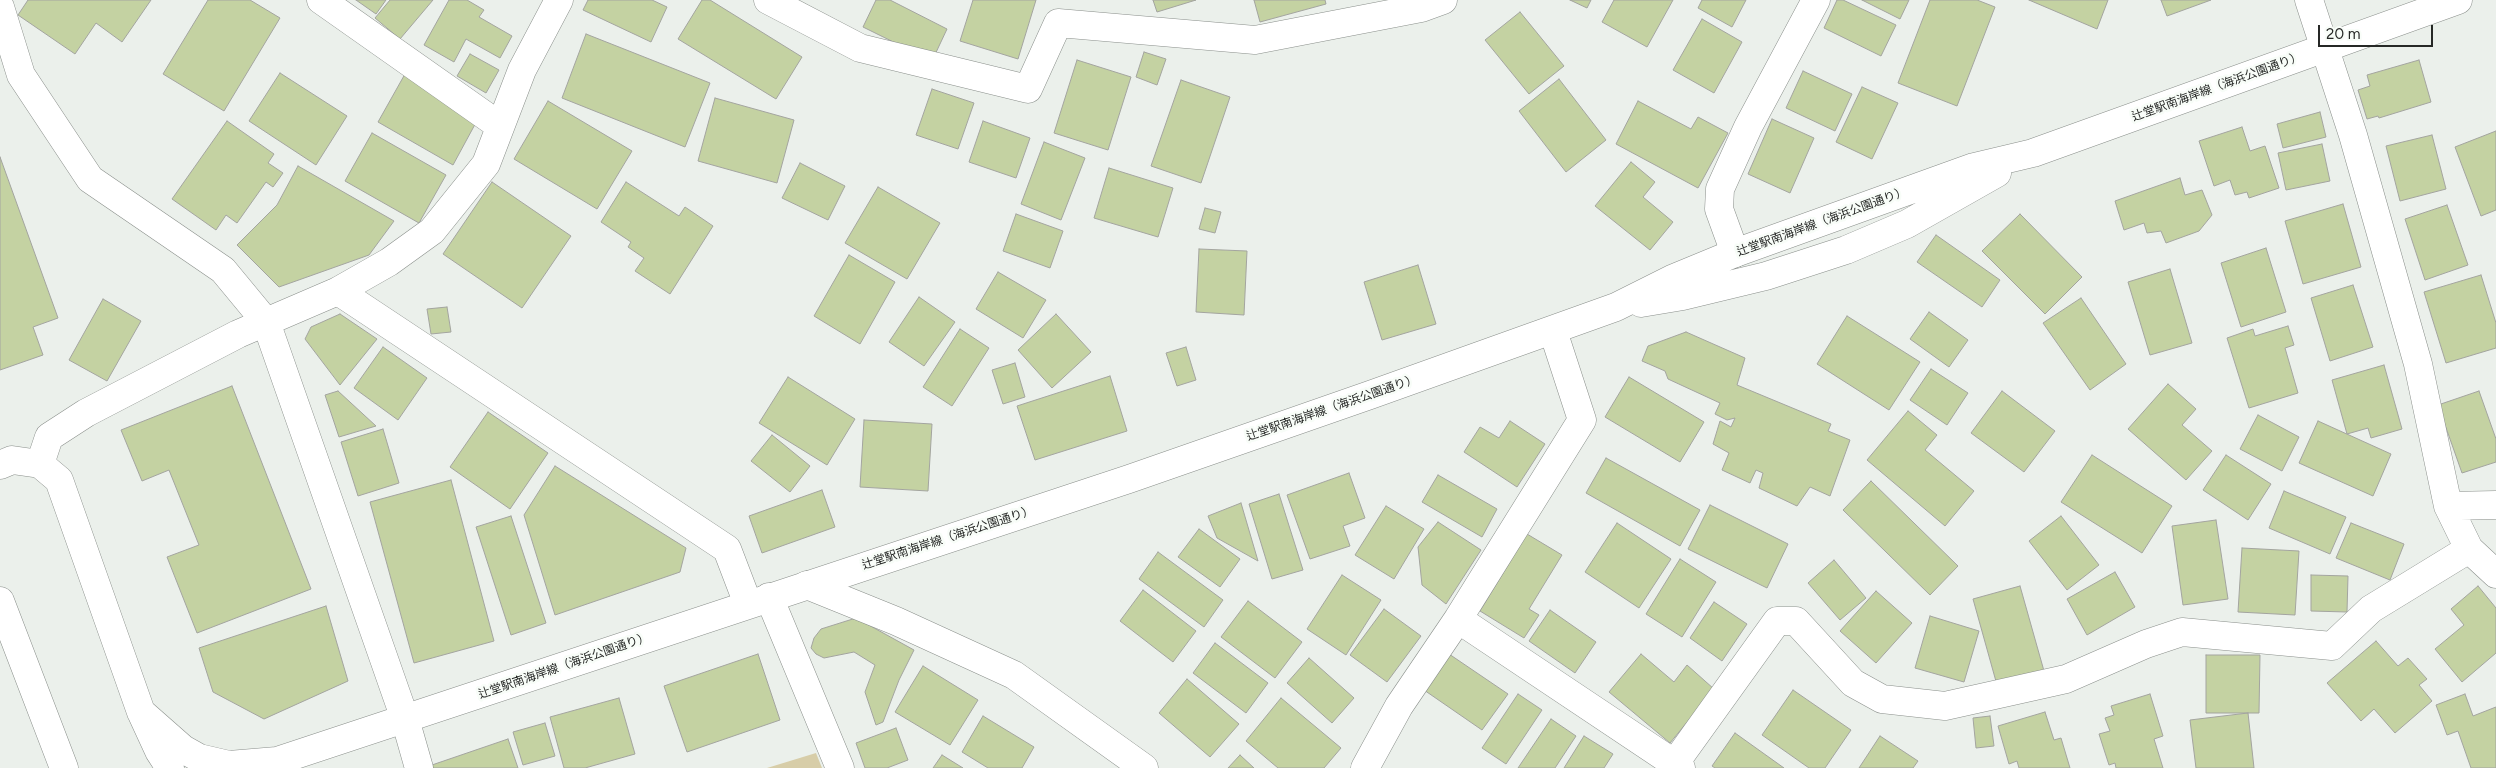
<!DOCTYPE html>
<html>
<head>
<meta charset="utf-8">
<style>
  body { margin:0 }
  #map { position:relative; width:2496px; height:768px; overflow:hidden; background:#ebf0eb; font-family:Figtree,sans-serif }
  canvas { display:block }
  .scale { position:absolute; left:2318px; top:25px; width:115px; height:22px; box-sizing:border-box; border:2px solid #262826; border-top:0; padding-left:6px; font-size:15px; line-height:18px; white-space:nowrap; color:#262826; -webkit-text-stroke:4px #f8fdf8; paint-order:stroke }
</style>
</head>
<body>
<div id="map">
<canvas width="2496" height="768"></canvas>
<div class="scale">20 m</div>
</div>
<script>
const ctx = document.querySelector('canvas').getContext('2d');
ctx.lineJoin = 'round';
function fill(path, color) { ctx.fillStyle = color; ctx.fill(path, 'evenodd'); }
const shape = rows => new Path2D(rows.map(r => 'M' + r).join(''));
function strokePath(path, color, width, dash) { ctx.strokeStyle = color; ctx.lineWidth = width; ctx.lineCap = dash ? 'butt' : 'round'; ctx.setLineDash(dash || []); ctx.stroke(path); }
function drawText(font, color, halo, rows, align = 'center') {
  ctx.font = font + ' Figtree,"Noto Sans JP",sans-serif'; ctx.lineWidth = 5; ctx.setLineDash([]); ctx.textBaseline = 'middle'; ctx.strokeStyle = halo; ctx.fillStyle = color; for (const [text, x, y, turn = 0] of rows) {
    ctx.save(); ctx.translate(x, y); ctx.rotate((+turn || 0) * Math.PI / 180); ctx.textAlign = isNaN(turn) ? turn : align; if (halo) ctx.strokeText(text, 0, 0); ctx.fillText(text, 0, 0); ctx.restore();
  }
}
const green = shape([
  [816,753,822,768,767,768]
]);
const building = shape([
  [28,0,151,0,122,42,96,23,75,54,18,15,28,0],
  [208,0,250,0,280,18,224,111,163,74,208,0],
  [356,0,386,0,376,14,356,0],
  [390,0,433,0,400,39,375,18,390,0],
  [449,0,467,0,484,10,479,17,512,36,500,58,466,39,454,62,424,45,449,0],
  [588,0,652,0,667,7,651,42,583,10,588,0],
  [702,0,710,0,802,57,776,99,678,39,702,0],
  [876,0,890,0,947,29,932,61,863,27,876,0],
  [973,0,1036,0,1018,59,960,41,973,0],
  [1153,0,1196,0,1157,12,1153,0],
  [1254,0,1325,0,1326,4,1260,22,1254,0],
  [1570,0,1591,0,1587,8,1570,0],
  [1614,0,1673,0,1647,47,1602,22,1614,0],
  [1702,0,1746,0,1732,27,1698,8,1702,0],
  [1837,0,1843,0,1896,25,1881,56,1824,28,1837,0],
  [1862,0,1909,0,1900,19,1862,0],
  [1930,0,1977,0,1995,7,1957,106,1898,83,1930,0],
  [2029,0,2108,0,2097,29,2029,0],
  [2161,0,2211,0,2167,16,2161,0],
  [1520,12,1564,66,1529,94,1485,40,1520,12],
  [1702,19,1742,42,1714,93,1673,70,1702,19],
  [586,34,710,83,685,147,562,98,586,34],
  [1144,52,1166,59,1157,85,1136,77,1144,52],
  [470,54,499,70,486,93,457,76,470,54],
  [1077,60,1131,77,1108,150,1054,133,1077,60],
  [2419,60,2431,102,2379,118,2378,116,2367,119,2358,90,2370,86,2367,75,2419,60],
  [1803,71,1852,94,1835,131,1786,108,1803,71],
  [280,73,347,116,316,165,249,121,280,73],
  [405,74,479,117,453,165,378,122,405,74],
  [1559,79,1606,140,1566,172,1519,111,1559,79],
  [1181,80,1230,97,1201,183,1151,166,1181,80],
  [1862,87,1898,103,1872,159,1836,142,1862,87],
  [932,89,974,103,958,149,916,135,932,89],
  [715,98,794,120,777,183,698,161,715,98],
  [548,101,632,151,597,209,514,159,548,101],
  [1638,101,1691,129,1698,117,1728,133,1698,188,1616,144,1638,101],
  [2320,112,2326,137,2283,148,2277,124,2320,112],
  [1772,119,1814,138,1790,193,1748,174,1772,119],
  [227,121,274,154,268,163,283,173,273,187,266,182,237,223,226,215,216,230,172,199,227,121],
  [983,121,1030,138,1016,178,969,162,983,121],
  [2242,127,2250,151,2265,146,2279,188,2249,198,2247,192,2235,195,2230,180,2214,186,2199,141,2242,127],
  [2496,131,2496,210,2481,216,2455,147,2496,131],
  [372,133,446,175,419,223,345,181,372,133],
  [2432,135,2446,189,2400,201,2386,146,2432,135],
  [1044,142,1085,158,1061,220,1021,204,1044,142],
  [2322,144,2330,181,2286,190,2278,153,2322,144],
  [0,157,58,318,33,327,43,355,0,370,0,157],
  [1631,162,1655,182,1643,197,1673,222,1650,250,1595,206,1631,162],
  [800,163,845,186,828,220,782,198,800,163],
  [298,166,394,221,369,255,279,287,237,245,277,205,298,166],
  [1109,168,1173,188,1158,237,1094,218,1109,168],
  [2180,178,2185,195,2202,190,2212,215,2199,231,2166,243,2161,231,2147,233,2144,223,2124,230,2115,201,2180,178],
  [492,182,571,236,522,308,443,254,492,182],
  [626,182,679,216,685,207,713,226,670,294,635,271,644,258,628,247,631,242,601,222,626,182],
  [878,187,940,223,907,279,845,243,878,187],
  [2343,204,2361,267,2303,284,2285,221,2343,204],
  [2447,205,2468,265,2425,280,2405,219,2447,205],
  [1205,208,1221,212,1215,233,1199,229,1205,208],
  [1016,214,1063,231,1050,268,1003,251,1016,214],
  [2020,214,2082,277,2045,314,1982,251,2020,214],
  [1936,235,2000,280,1982,307,1917,262,1936,235],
  [2266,248,2286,312,2241,327,2221,263,2266,248],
  [1199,249,1247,251,1244,315,1196,312,1199,249],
  [849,255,895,282,860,344,814,316,849,255],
  [1418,265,1436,324,1382,340,1364,282,1418,265],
  [2170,269,2192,343,2150,355,2128,282,2170,269],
  [998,272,1046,300,1023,338,976,309,998,272],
  [2481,275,2496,323,2496,348,2446,363,2424,292,2481,275],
  [2353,285,2373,347,2330,361,2311,298,2353,285],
  [919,297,955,322,924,366,889,342,919,297],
  [2081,298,2126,364,2090,390,2043,323,2081,298],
  [103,299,141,321,107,381,69,360,103,299],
  [447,307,451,332,431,334,427,309,447,307],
  [1929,312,1968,340,1949,367,1910,339,1929,312],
  [340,314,377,339,340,385,305,339,311,327,340,314],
  [1056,314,1091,352,1052,388,1018,350,1056,314],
  [1847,316,1920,362,1889,410,1817,364,1847,316],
  [2288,326,2294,345,2285,348,2298,393,2249,408,2227,338,2253,329,2255,336,2288,326],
  [960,329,989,348,952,406,923,387,960,329],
  [1686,332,1745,358,1737,385,1831,424,1828,431,1850,440,1830,496,1810,487,1797,506,1759,488,1763,473,1756,470,1750,483,1722,470,1729,453,1713,444,1720,421,1731,427,1735,418,1727,420,1715,414,1720,403,1668,379,1665,371,1642,361,1648,346,1686,332],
  [383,347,427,378,398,420,354,388,383,347],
  [1186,347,1196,380,1177,386,1166,353,1186,347],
  [1015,363,1025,397,1003,404,992,370,1015,363],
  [2384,365,2402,429,2371,438,2368,428,2347,434,2332,380,2384,365],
  [1931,369,1968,393,1947,425,1910,400,1931,369],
  [1110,376,1127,431,1035,460,1017,406,1110,376],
  [788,377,855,419,827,465,759,423,788,377],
  [1629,377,1704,422,1680,462,1605,417,1629,377],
  [2168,384,2196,409,2182,425,2212,451,2186,480,2128,429,2168,384],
  [232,386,311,589,197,633,167,557,199,545,169,470,142,481,121,430,232,386],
  [338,391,376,426,339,437,325,395,338,391],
  [2002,391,2055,431,2024,472,1971,433,2002,391],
  [2479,391,2496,439,2496,462,2462,473,2438,405,2479,391],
  [1908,411,1937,435,1925,450,1974,491,1945,526,1867,460,1908,411],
  [488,412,548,453,510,509,450,467,488,412],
  [2258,415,2299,437,2282,471,2240,449,2258,415],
  [864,420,932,424,928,491,860,487,864,420],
  [1510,421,1545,444,1517,487,1464,452,1480,427,1499,438,1510,421],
  [2318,421,2391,454,2373,496,2299,463,2318,421],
  [383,429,399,483,358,496,341,442,383,429],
  [772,435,810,466,790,492,751,461,772,435],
  [2092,455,2172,506,2142,553,2061,502,2092,455],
  [2226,455,2271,484,2248,520,2203,490,2226,455],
  [1606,458,1700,510,1680,546,1586,493,1606,458],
  [555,466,686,548,680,572,555,615,524,515,555,466],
  [1349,473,1365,518,1343,526,1350,546,1310,559,1287,495,1349,473],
  [1438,475,1497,509,1482,537,1422,502,1438,475],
  [451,480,494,641,414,663,370,502,451,480],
  [1871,481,1958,566,1930,595,1843,510,1871,481],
  [822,490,835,527,762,553,749,516,822,490],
  [2284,491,2346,517,2330,554,2269,528,2284,491],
  [1279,494,1303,570,1272,579,1249,504,1279,494],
  [1241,503,1258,561,1217,538,1208,516,1241,503],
  [1710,505,1788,544,1767,588,1688,549,1710,505],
  [1386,506,1424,529,1394,579,1355,555,1386,506],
  [511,516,546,623,511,635,476,527,511,516],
  [2061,516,2099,565,2067,590,2029,541,2061,516],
  [2216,520,2228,599,2183,605,2172,526,2216,520],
  [1438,522,1481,550,1446,604,1422,585,1418,547,1438,522],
  [1617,523,1671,559,1639,608,1585,572,1617,523],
  [2351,523,2404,544,2390,580,2336,558,2351,523],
  [1199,529,1240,559,1220,587,1178,557,1199,529],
  [1527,534,1562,555,1529,609,1539,615,1524,638,1480,611,1527,534],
  [2242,548,2299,551,2295,615,2238,612,2242,548],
  [1158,552,1223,600,1204,627,1139,579,1158,552],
  [1680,559,1716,582,1682,637,1646,614,1680,559],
  [1834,560,1866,598,1840,620,1808,583,1834,560],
  [2115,572,2135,607,2087,635,2067,599,2115,572],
  [1342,575,1381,600,1346,655,1307,629,1342,575],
  [2311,575,2348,576,2347,612,2311,611,2311,575],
  [2020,586,2044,671,1997,685,1973,599,2020,586],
  [2478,586,2496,608,2496,653,2462,682,2435,649,2464,625,2451,609,2478,586],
  [1143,590,1196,631,1173,662,1120,621,1143,590],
  [1876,591,1912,623,1876,663,1840,631,1876,591],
  [1248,601,1302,642,1275,678,1221,637,1248,601],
  [1714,602,1747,624,1722,661,1690,638,1714,602],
  [326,606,348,681,264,719,213,692,199,648,326,606],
  [1384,609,1421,636,1387,682,1350,655,1384,609],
  [1550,610,1596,642,1575,673,1529,641,1550,610],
  [1930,616,1979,631,1964,682,1915,668,1930,616],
  [856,618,914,650,899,680,883,722,876,725,865,692,875,665,854,652,824,658,816,654,811,648,814,638,821,629,856,618],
  [2376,641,2398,666,2408,658,2427,679,2419,685,2432,701,2395,733,2374,709,2361,721,2327,683,2376,641],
  [1215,643,1268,683,1246,713,1193,673,1215,643],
  [758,654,780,720,687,752,664,686,758,654],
  [1449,654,1508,694,1482,730,1424,690,1449,654],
  [1641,654,1674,682,1687,665,1714,689,1670,743,1609,692,1641,654],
  [2206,655,2260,655,2259,713,2206,713,2206,655],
  [1309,658,1354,698,1332,723,1287,683,1309,658],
  [923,666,978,700,950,745,895,712,923,666],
  [1187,679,1239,724,1210,757,1159,713,1187,679],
  [1793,690,1851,730,1825,768,1809,768,1762,735,1793,690],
  [1518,694,1542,710,1506,764,1482,748,1518,694],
  [2150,694,2163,736,2154,739,2163,768,2116,768,2115,763,2109,765,2099,734,2110,731,2105,718,2114,715,2111,706,2150,694],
  [2465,694,2473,716,2496,707,2496,768,2471,768,2458,731,2447,735,2436,705,2465,694],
  [619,698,635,754,585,768,564,768,550,717,619,698],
  [1281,698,1341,748,1324,768,1278,768,1246,741,1281,698],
  [2045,712,2054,740,2061,738,2070,768,2019,768,2017,761,2009,764,1998,726,2045,712],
  [2248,713,2254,768,2196,768,2190,720,2248,713],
  [983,716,1034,747,1022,768,988,768,962,752,983,716],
  [1990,716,1994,746,1976,748,1973,718,1990,716],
  [1551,719,1576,736,1555,768,1518,768,1551,719],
  [545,723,555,756,523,765,513,732,545,723],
  [896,728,908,760,887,768,865,768,856,743,896,728],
  [1735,733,1784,768,1715,768,1712,766,1735,733],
  [1584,736,1613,754,1604,768,1564,768,1584,736],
  [1880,736,1918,761,1913,768,1859,768,1880,736],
  [508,739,518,768,430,768,429,766,508,739],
  [942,755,963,768,933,768,942,755],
  [1240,755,1254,768,1228,768,1240,755]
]);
const street = shape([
  [321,0,500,126],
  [768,0,860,48,1028,89,1058,23,1255,40,1421,8,1443,0],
  [2309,0,2353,135,2418,364,2448,506,2469,549,2496,574],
  [0,7,21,75,90,179,223,270,266,322,405,719,419,768],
  [1735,253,1719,209,1720,189,1748,127,1816,0],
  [338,291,727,549,748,604],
  [40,464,49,437,86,413,238,334,338,291,389,262,432,231,486,164,522,70,559,0],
  [2448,506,2496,505],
  [807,585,896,621,1014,675,1144,768],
  [769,597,840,768],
  [1458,619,1681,768],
  [1675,763,1777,621,1796,621,1853,683,1882,699,1945,706,2066,679,2146,644,2182,632,2332,646,2371,609,2469,549],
  [1365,768,1399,706,1458,619,1582,420,1553,331]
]);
const secondary = shape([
  [1641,303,1683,296,1766,276,1846,250,1907,224,1997,173],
  [0,465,12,460,40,464,59,480,141,712,159,751,170,768],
  [0,601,64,768],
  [141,712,183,749,199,758,229,765,277,761,1129,479,1370,395,1616,307,1672,279,1735,253,1974,167,2033,153,2458,0]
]);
const streetNames = [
  ["辻堂駅南海岸線（海浜公園通り）",2217,87,-20],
  ["辻堂駅南海岸線（海浜公園通り）",1822,222,-20],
  ["辻堂駅南海岸線（海浜公園通り）",1332,408,-19],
  ["辻堂駅南海岸線（海浜公園通り）",948,538,-18],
  ["辻堂駅南海岸線（海浜公園通り）",564,666,-19]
];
fill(green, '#d7cda8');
fill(building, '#c4d2a2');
strokePath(building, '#a3a49f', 1);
strokePath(street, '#8a8f8b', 29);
strokePath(secondary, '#8a8f8b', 29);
strokePath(street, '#fff', 28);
strokePath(secondary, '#fff', 28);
drawText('12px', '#262826', '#f8fdf8', streetNames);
</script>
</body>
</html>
